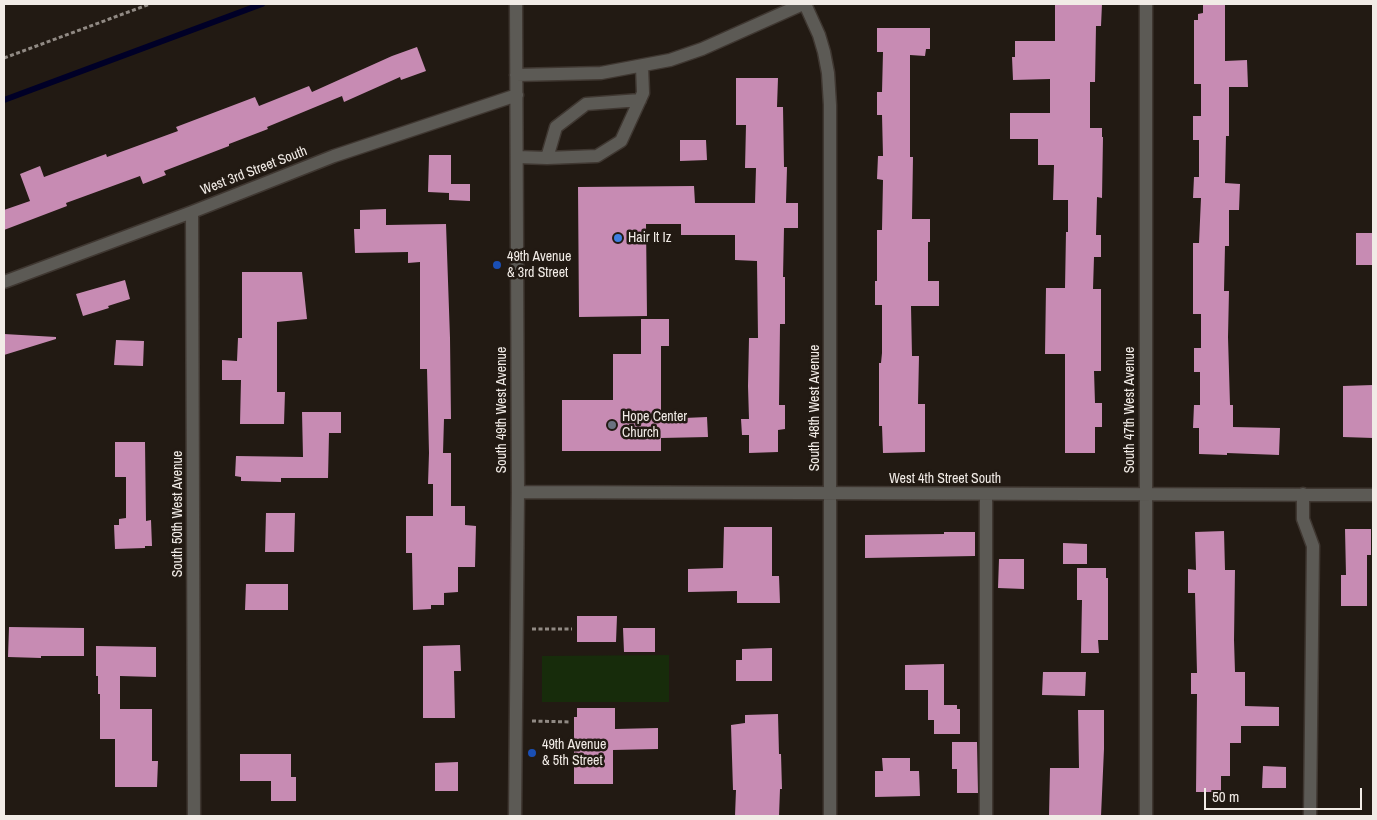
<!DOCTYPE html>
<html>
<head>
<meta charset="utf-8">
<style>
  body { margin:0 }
  #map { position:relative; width:1377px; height:820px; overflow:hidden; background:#221a13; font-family:"Archivo Narrow",sans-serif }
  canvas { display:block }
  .frame { position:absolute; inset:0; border:5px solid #f1ebe6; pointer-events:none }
  .scale { position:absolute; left:1204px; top:788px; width:158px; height:22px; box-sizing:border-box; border:2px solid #f1ebe6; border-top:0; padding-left:6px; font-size:15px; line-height:18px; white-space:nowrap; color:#f1ebe6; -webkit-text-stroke:4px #221a13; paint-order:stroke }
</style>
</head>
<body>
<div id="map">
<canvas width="1377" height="820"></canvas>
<div class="frame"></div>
<div class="scale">50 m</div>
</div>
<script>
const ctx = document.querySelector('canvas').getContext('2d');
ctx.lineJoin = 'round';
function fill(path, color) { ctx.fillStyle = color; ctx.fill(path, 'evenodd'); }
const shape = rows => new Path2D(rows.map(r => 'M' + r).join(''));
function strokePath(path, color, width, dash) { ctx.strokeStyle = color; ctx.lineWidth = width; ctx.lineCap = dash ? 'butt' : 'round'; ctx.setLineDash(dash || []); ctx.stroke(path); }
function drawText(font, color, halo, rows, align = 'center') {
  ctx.font = font + ' "Archivo Narrow",sans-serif'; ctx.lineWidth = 5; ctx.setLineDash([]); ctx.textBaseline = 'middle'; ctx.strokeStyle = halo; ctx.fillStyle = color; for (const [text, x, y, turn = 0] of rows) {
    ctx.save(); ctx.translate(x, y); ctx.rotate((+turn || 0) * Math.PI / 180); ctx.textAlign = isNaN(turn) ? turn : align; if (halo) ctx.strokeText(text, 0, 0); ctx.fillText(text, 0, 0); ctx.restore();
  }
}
const green = shape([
  [669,655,669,702,542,702,542,656]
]);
const stream = shape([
  [4,100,262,4]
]);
const building = shape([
  [1055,4,1102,4,1101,26,1096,26,1095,82,1090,82,1090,128,1102,128,1102,137,1103,137,1102,198,1097,197,1096,235,1101,235,1101,257,1094,257,1093,289,1101,289,1101,371,1094,371,1095,403,1102,403,1102,427,1095,427,1095,453,1065,453,1065,354,1045,354,1046,288,1065,288,1066,232,1068,232,1068,200,1053,200,1054,165,1038,165,1038,139,1010,139,1010,113,1050,113,1050,79,1013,80,1012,57,1015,57,1015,41,1055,41],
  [1203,4,1225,4,1225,61,1247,60,1248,87,1229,87,1229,136,1226,136,1225,183,1240,184,1239,210,1229,210,1229,246,1225,246,1224,291,1229,291,1228,337,1230,405,1233,405,1233,427,1280,428,1279,455,1227,453,1227,455,1199,454,1199,428,1193,428,1194,405,1200,405,1200,372,1194,372,1194,348,1201,348,1201,314,1193,314,1193,243,1199,243,1201,198,1193,198,1194,177,1199,177,1199,140,1193,140,1193,116,1201,116,1201,84,1194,84,1194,20,1198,20,1198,14,1203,13],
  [877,28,930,28,930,49,926,49,925,56,910,55,910,157,913,157,912,219,930,219,930,242,928,242,928,281,939,281,939,306,911,306,912,356,919,356,918,404,925,404,925,452,883,453,882,426,879,426,879,363,881,363,882,353,882,305,875,305,875,281,877,281,877,230,882,230,883,180,877,179,878,156,883,156,882,115,877,115,877,92,882,92,883,52,877,52],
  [417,47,426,71,401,80,400,77,344,102,342,96,267,127,268,129,229,144,229,146,164,171,166,175,143,184,140,176,66,203,67,206,4,230,4,210,30,201,20,174,40,166,44,177,106,154,107,157,178,131,176,127,255,97,259,106,309,86,312,92,392,56],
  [736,78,778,78,777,107,783,107,784,167,787,167,786,203,798,203,798,228,784,228,783,277,785,277,785,324,780,324,779,405,785,405,785,429,778,430,778,452,749,453,749,435,742,435,741,419,749,419,748,386,749,338,758,338,757,261,735,260,735,235,681,235,681,224,646,224,647,316,579,317,578,187,694,186,695,203,755,203,756,168,745,168,746,125,736,125],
  [680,140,706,140,707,160,680,161],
  [429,155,451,155,451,184,470,184,470,201,449,200,449,193,428,192],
  [386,209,386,225,446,224,450,338,451,419,444,419,443,453,451,453,451,506,465,506,465,525,476,526,475,567,458,567,458,592,444,593,444,605,431,605,431,609,413,610,412,553,406,553,406,516,433,516,433,484,428,484,429,453,427,369,420,369,420,262,408,263,408,252,355,253,354,229,360,229,360,210],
  [1356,233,1373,233,1373,265,1356,265],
  [242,272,302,272,307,319,277,322,277,392,285,392,284,424,240,424,241,380,222,380,222,360,237,361,238,338,242,338],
  [125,280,130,299,108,306,109,308,83,316,76,294],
  [641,319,669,319,669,346,661,346,661,419,707,417,708,437,661,438,661,451,562,451,562,400,613,400,613,354,641,354],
  [4,334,56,337,56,339,4,355],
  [116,340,144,341,143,366,114,365],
  [1373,385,1373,438,1343,437,1343,386],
  [302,412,341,412,341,433,329,433,328,478,281,478,281,482,241,481,241,477,235,476,236,456,303,457],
  [115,442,145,442,146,521,151,520,152,546,145,546,145,548,115,549,114,525,119,525,119,519,126,518,126,477,115,477],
  [266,513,295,513,294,552,265,552],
  [724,527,772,527,772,576,779,576,780,603,737,603,737,591,688,592,688,569,723,568],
  [1345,529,1371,529,1371,555,1367,555,1367,606,1341,606,1341,575,1346,575],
  [1224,531,1225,570,1235,570,1234,640,1235,672,1245,672,1245,706,1279,707,1279,726,1241,726,1241,743,1230,743,1230,776,1221,776,1221,792,1196,792,1197,694,1191,694,1191,673,1197,673,1195,593,1188,593,1188,569,1196,570,1195,532],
  [944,532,975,532,975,556,865,558,865,535,944,534],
  [1063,543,1087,544,1087,564,1063,564],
  [999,559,1024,559,1024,589,998,588],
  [1077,568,1106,568,1106,578,1108,578,1108,640,1098,640,1099,653,1081,653,1082,600,1077,600],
  [246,584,288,584,288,610,245,610],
  [577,616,617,616,616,642,577,642],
  [9,627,84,628,84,656,41,656,41,658,8,657],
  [623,628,655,628,655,652,624,652],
  [460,645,461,671,454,671,455,718,423,718,423,646],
  [96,646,156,647,156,677,120,676,120,709,152,709,152,761,158,761,157,787,115,787,115,739,100,739,100,694,98,694,98,676,96,676],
  [772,648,772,681,736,681,736,660,742,660,742,649],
  [944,664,944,705,957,705,957,709,960,709,960,734,934,734,934,720,928,720,928,690,905,690,905,665],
  [1043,672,1086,672,1085,696,1042,695],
  [577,708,615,708,615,729,658,728,658,749,613,750,613,784,574,784,574,717,577,717],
  [1078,710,1104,710,1104,749,1101,816,1049,816,1050,768,1079,768],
  [778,714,779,754,781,754,782,789,780,789,779,816,735,816,736,790,733,790,731,725,745,723,745,715],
  [952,742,977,742,978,793,957,793,957,769,952,769],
  [240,754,291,754,291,777,296,777,296,801,271,801,271,781,240,781],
  [882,758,910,758,910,771,919,771,920,796,875,797,875,771,883,771],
  [458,762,458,791,435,791,435,763],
  [1263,766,1286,767,1286,788,1262,788]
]);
const path = shape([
  [4,58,150,4],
  [532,629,572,629],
  [532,721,571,722]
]);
const minor = shape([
  [805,4,819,35,824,52,828,73,830,105,830,816],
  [1146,4,1146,816],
  [516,75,601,73,670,60,702,49,803,4],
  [517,157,547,158,597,156,621,141,643,93,642,66],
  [547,158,556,127,586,104,640,100],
  [192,212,194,816],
  [4,282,192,212,334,156,517,95],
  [518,492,1373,495],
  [1303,494,1303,519,1313,546,1310,816],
  [515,816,518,492,516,4],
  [986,816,986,494]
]);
const markers = [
  [618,238,5,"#3f7fe0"],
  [497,265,5,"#1a4fb4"],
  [612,425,5,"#6b7280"],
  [532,753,5,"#1a4fb4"]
];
const streetNames = [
  ["West 3rd Street South",254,171,-21],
  ["South 48th West Avenue",815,408,-90],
  ["South 49th West Avenue",502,410,-90],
  ["South 47th West Avenue",1130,410,-90],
  ["West 4th Street South",945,479],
  ["South 50th West Avenue",178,514,-90]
];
const poiNames = [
  ["Hair It Iz",628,238],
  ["49th Avenue",507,257],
  ["& 3rd Street",507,273],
  ["Hope Center",622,417],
  ["Church",622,433],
  ["49th Avenue",542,745],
  ["& 5th Street",542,761]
];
fill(green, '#172c0b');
strokePath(stream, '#000027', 6);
fill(building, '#c78bb3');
strokePath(minor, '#3f3731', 15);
strokePath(path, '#918a84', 3, [4, 2.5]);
strokePath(minor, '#5c5a55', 12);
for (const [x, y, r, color] of markers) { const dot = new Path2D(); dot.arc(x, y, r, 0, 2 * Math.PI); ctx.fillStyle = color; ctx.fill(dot); strokePath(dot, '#221a13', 2); }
drawText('14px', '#f1ebe6', '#221a13', streetNames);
drawText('14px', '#f1ebe6', '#221a13', poiNames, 'left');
</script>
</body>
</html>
